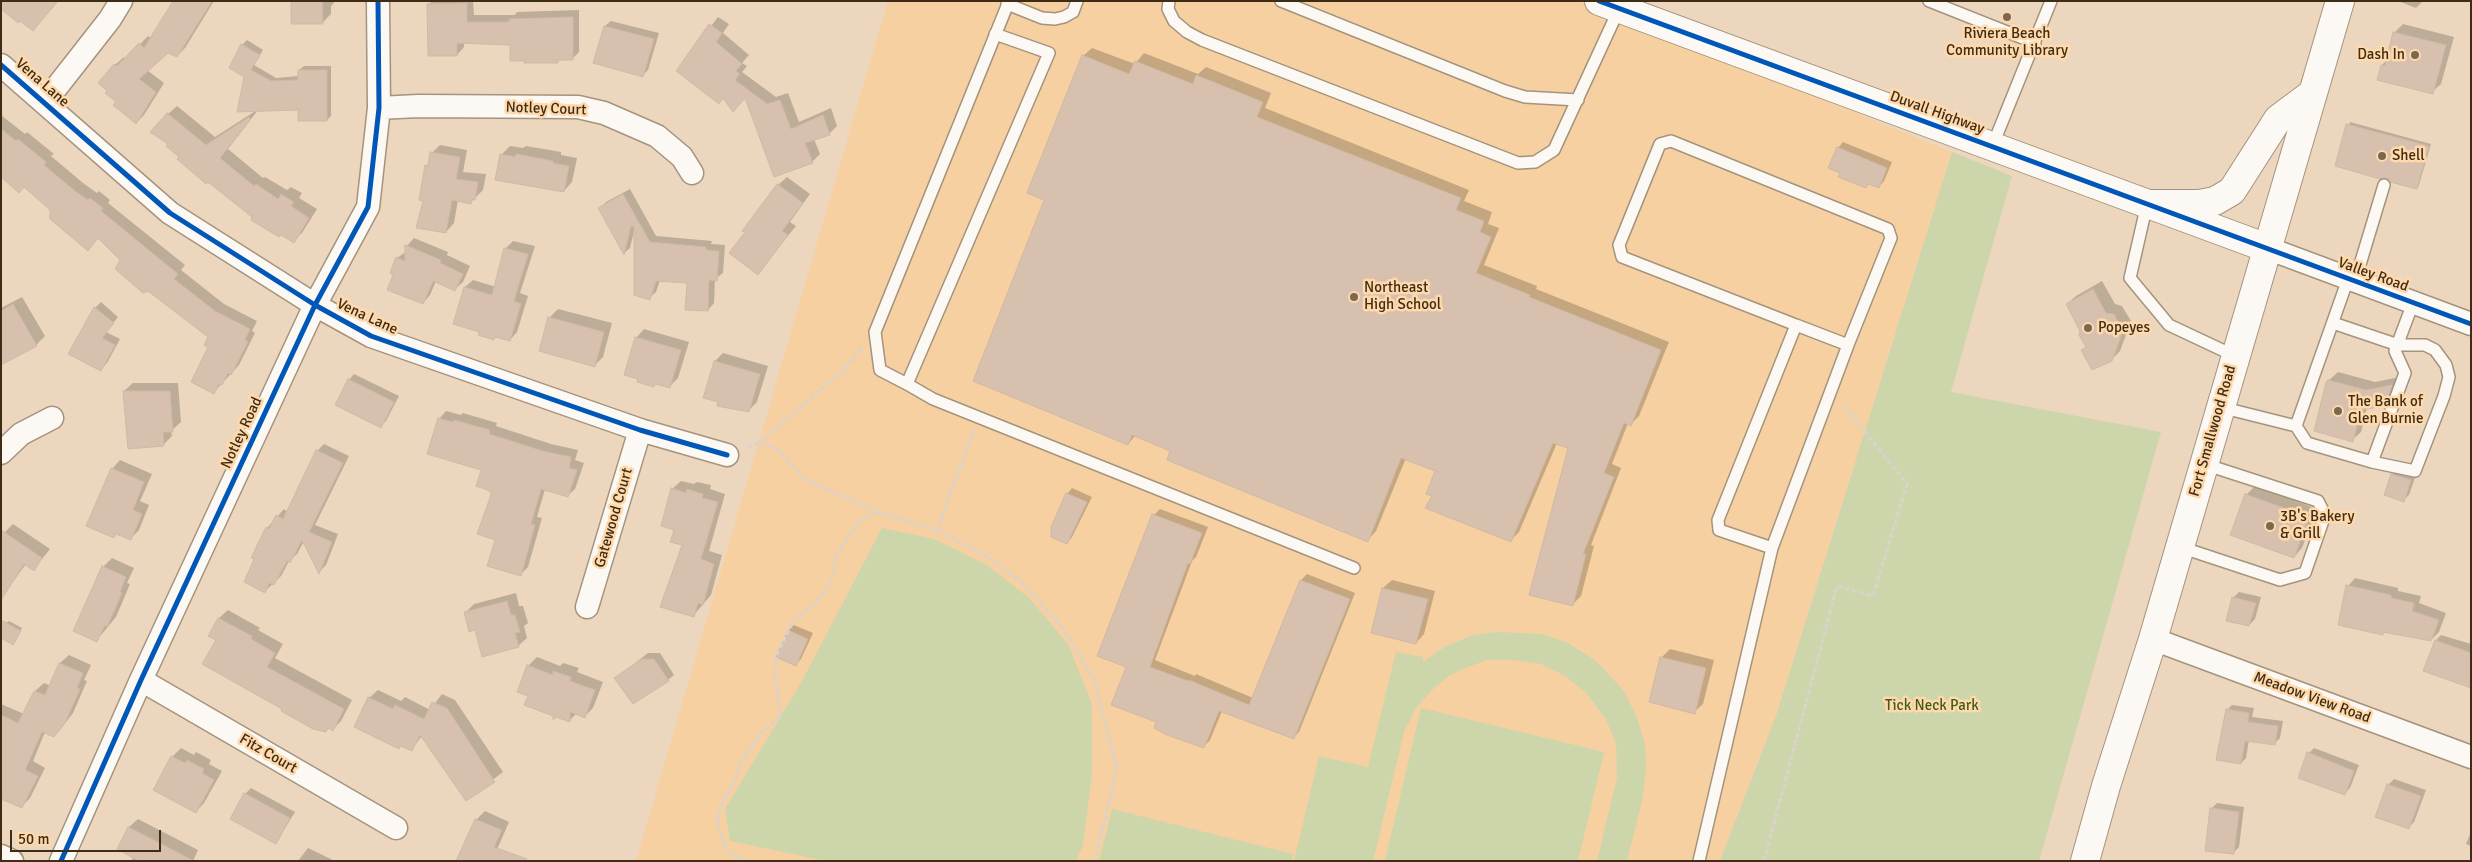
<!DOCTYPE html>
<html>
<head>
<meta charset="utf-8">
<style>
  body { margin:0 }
  #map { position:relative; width:2472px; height:862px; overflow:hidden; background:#ecd7be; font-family:Signika,sans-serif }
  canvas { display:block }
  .frame { position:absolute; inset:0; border:2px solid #3e2c14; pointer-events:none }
  .scale { position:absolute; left:10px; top:830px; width:151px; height:22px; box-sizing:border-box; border:2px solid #3e2c14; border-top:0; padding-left:6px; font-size:15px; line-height:18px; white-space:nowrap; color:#3e2c14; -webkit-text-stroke:4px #ffd9ab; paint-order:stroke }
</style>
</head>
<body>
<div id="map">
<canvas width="2472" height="862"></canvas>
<div class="frame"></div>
<div class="scale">50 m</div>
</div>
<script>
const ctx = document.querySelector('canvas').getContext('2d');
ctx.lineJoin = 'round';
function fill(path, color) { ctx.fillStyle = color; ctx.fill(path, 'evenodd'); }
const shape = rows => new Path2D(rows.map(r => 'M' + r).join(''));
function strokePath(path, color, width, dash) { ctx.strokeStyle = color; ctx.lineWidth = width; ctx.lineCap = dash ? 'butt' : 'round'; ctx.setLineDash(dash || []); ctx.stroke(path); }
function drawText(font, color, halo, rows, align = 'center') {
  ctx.font = font + ' Signika,sans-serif'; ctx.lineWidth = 5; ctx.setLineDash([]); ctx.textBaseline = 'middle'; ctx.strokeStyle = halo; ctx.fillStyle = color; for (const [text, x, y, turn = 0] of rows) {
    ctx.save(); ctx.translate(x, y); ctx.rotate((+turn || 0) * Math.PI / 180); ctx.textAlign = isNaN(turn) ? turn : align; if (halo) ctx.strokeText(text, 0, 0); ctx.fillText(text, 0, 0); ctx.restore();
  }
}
const built = shape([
  [888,1,1580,1,1952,152,1777,713,1720,861,636,861]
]);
const green = shape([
  [1952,152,2012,176,1951,392,2161,432,2039,861,1720,861,1777,713],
  [882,528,934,539,987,565,1029,598,1068,644,1092,704,1092,773,1083,845,1076,861,826,861,730,841,725,809,801,683],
  [1498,632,1542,634,1568,643,1596,661,1624,691,1637,718,1645,744,1646,768,1643,796,1627,861,1597,861,1617,778,1616,744,1606,719,1587,694,1567,677,1541,664,1512,660,1487,660,1465,668,1447,677,1431,691,1416,708,1404,732,1373,861,1294,861,1319,756,1368,767,1396,652,1423,657,1423,662,1446,646,1473,635],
  [1421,708,1604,752,1578,861,1385,861],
  [1112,809,1293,854,1292,861,1099,861]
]);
const shadow = shape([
  [175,1,214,1,185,48,177,56,168,51,147,70,164,83,144,115,136,123,117,102,115,65,124,57,126,59,148,36,152,39],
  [292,1,334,1,334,3,331,6,331,14,322,23],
  [432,1,473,1,474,15,515,15,517,12,579,10,579,52,572,59,560,59,557,62,511,43,464,42,464,47,457,55,428,5],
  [2398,1,2423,1,2416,8],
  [718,17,729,24,723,33,749,55,742,63,747,66,742,72,776,97,788,93,799,122,831,108,837,126,829,134,814,139,820,154,812,162,746,96,724,97,678,70],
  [611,21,659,33,648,70,642,76,605,26],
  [2403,24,2454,37,2441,84,2432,92,2378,79,2382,65,2387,60,2395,32],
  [247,40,263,50,254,65,276,78,299,76,299,70,304,66,331,66,331,116,327,120,299,109,258,110,228,149,263,178,265,177,287,190,291,187,302,193,299,198,317,209,302,233,293,241,180,157,170,144,168,114,177,106,215,137,257,110,245,76,242,45],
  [1092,48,1135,64,1144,53,1198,74,1206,67,1271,93,1265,108,1469,190,1464,201,1492,212,1488,224,1499,228,1484,265,1537,286,1536,289,1669,342,1639,416,1631,424,1628,423,1612,464,1621,468,1591,545,1594,546,1581,596,1573,604,1569,448,1557,443,1519,532,1510,541,1433,496,1437,471,1406,458,1376,531,1368,540,1136,435,1128,444,1046,199,1083,56],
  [1,115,25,134,27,132,54,154,51,156,83,183,97,193,99,191,110,200,108,203,185,265,181,270,224,304,257,321,252,331,255,333,239,365,214,392,210,337,99,237,88,249,52,209,1,161],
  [2350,122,2431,144,2419,185,2417,188,2386,176,2336,165],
  [1843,142,1892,162,1884,181,1879,187,1841,172,1838,148],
  [440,145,467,150,463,172,486,174,483,190,471,202,458,200,454,223,446,232,425,200,426,166,430,162,432,153],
  [510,146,523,148,526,146,561,152,561,155,577,158,572,182,564,191,501,155],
  [787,177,810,194,790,222,796,226,758,273,746,232,778,185],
  [630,189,656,236,712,241,711,244,725,245,723,273,715,279,714,303,708,310,688,282,660,280,656,292,649,298,635,227,630,248,624,253,599,209,606,202],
  [414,238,448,252,447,255,470,266,463,282,455,289,436,281,430,295,423,303,394,274,397,258,407,251,407,246],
  [513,241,535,246,520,293,528,296,517,332,510,340,455,323,465,287,473,280,496,287,505,249],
  [2102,281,2115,304,2122,306,2131,321,2120,351,2111,360,2083,350,2087,346,2067,304,2076,296],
  [22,297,45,336,36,345,1,365,1,308],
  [101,302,118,317,106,332,120,339,107,363,101,369,70,353,95,308],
  [558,309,612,323,603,357,594,366,550,317],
  [644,329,689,342,678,378,669,387,656,383,653,386,636,338],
  [723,353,768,366,757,402,749,410,715,361],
  [2338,372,2375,382,2400,377,2393,396,2384,405,2367,408,2361,432,2352,440,2327,382],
  [354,374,399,396,386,421,380,427,349,380],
  [133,383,178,383,181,422,171,431,172,436,163,445,124,391],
  [446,411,461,415,463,413,497,423,496,426,551,444,578,450,575,460,584,463,575,489,567,496,545,489,537,517,542,518,528,567,521,574,496,540,492,495,483,469,439,419],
  [324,444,349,456,315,525,338,534,326,565,319,572,304,541,297,554,289,561,281,576,265,591,267,528,284,509,288,512,317,451],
  [120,460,152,474,140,501,149,505,139,530,130,539,117,533,114,536,112,469],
  [2398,469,2416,475,2409,495,2403,500,2385,494,2392,474],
  [681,481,694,484,697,482,711,485,710,489,725,494,709,551,722,555,711,595,693,616,684,544,675,529,672,489],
  [2255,486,2317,509,2302,548,2294,557,2246,495],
  [1072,488,1092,497,1072,537,1067,543,1067,494],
  [1160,509,1208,527,1196,557,1192,561,1155,660,1195,676,1196,674,1253,698,1301,580,1307,574,1355,593,1299,732,1293,738,1222,711,1210,740,1204,746,1158,721,1127,666,1154,515],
  [13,524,50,549,34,569,26,564,9,587,4,533],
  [112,558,134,568,127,583,130,584,116,617,97,640,103,567],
  [2355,578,2398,588,2398,591,2421,596,2419,603,2446,613,2439,632,2431,640,2385,631,2382,634,2348,586],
  [1392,580,1435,591,1424,634,1416,643,1383,588],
  [2239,592,2261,597,2255,619,2249,625,2228,620,2234,597],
  [516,593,519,606,523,606,528,623,524,626,527,638,518,646,465,613,474,604],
  [228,610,260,628,258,630,283,644,275,658,352,700,341,721,333,729,329,727,325,731,284,708,218,640,210,635,219,618],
  [9,621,22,628,15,641,6,623],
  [794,625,813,633,801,659,796,664,789,630],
  [2441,635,2471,644,2471,687,2436,640],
  [1670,649,1714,660,1703,704,1694,712,1661,658],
  [648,653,660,653,674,675,668,680,616,678],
  [69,655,91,665,84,680,87,681,73,713,62,727,54,736,45,732,33,761,45,768,30,798,21,807,1,797,1,704,24,714,35,691,44,683,51,686,60,663],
  [537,657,560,666,563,663,579,668,577,672,603,682,593,708,585,716,577,713,569,721,530,695,528,666],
  [378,690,401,701,405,697,430,710,442,694,455,700,503,772,466,800,422,736,411,750,369,698],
  [2232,705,2254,708,2252,717,2283,721,2280,738,2275,743,2249,740,2246,758,2241,763,2227,710],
  [181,748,194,755,196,752,211,760,209,764,222,771,204,803,196,812,172,757],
  [2314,748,2359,765,2350,788,2345,793,2309,753],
  [2394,779,2426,790,2414,822,2409,827,2388,785],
  [251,788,295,812,276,843,245,794],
  [2217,803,2244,807,2239,847,2233,853,2211,809],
  [485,811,509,822,492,861,476,820],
  [138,819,198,850,193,861,132,860,133,857,118,849,129,827],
  [2471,832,2471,846,2466,844],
  [308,848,335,861,298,861]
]);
const building = shape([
  [1,1,58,1,33,31,20,21,18,23,1,9,1,1],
  [173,1,212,1,177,57,168,53,139,79,156,92,136,124,113,105,116,102,105,93,107,91,98,83,114,64,117,66,139,43,144,48,173,1],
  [291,1,322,1,323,24,291,24,291,1],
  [467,3,467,22,509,22,509,19,573,17,573,60,558,60,558,63,524,63,524,61,510,61,510,45,457,43,457,56,428,56,427,4,467,3],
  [709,24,722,33,716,42,742,64,736,71,740,74,735,80,767,104,780,100,791,129,823,115,830,135,805,143,813,163,774,177,745,98,733,112,723,98,719,104,676,71,709,24],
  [604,26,654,39,643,77,593,63,604,26],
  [2393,32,2446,45,2433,94,2377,80,2381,65,2385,66,2393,32],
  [241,44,260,55,251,70,271,81,298,80,298,70,327,70,327,121,298,121,298,110,237,112,244,77,229,68,241,44],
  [1082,55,1129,74,1135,61,1193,84,1196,75,1263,102,1257,117,1461,198,1456,210,1484,221,1480,232,1491,237,1476,273,1530,295,1529,297,1661,350,1631,426,1624,423,1604,473,1614,477,1583,554,1586,554,1573,606,1529,595,1568,448,1553,443,1511,542,1425,508,1432,496,1426,494,1435,471,1401,458,1368,542,1167,460,1170,451,1132,435,1128,445,973,381,1044,200,1027,193,1082,55],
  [167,113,206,145,249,117,251,119,220,158,254,186,256,184,278,199,281,194,294,202,291,206,309,218,294,243,281,235,279,237,251,220,252,217,208,182,206,184,177,159,179,157,166,146,168,144,150,132,167,113],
  [2346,124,2429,146,2417,189,2390,182,2386,178,2380,179,2335,166,2346,124],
  [1,129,16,141,18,139,46,162,44,165,75,191,88,200,90,198,103,208,101,211,178,274,174,279,215,311,250,329,245,340,248,342,231,375,228,373,222,385,219,384,214,394,191,382,208,347,204,345,208,337,148,291,143,293,115,269,120,260,98,238,88,251,50,219,50,210,24,187,19,193,1,177,1,129],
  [1837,147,1887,168,1879,188,1868,184,1866,188,1838,177,1840,173,1828,168,1837,147],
  [430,152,460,157,456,179,478,182,475,200,472,199,471,204,452,200,446,233,416,228,423,201,419,200,425,165,428,166,430,152],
  [500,154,515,157,516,154,553,161,553,163,569,166,564,192,495,180,500,154],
  [777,184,803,203,782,231,788,235,758,275,729,253,745,232,742,231,777,184],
  [623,194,650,242,706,247,706,250,719,251,717,281,709,280,708,311,685,310,687,283,656,281,650,300,634,295,634,227,631,226,624,255,598,208,623,194],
  [405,245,441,260,440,263,463,274,455,291,433,281,423,304,387,290,393,275,390,273,396,257,405,261,405,245],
  [504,248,528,254,514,301,521,304,510,341,495,337,494,340,478,335,479,332,453,324,464,287,492,295,504,248],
  [2093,289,2106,313,2114,314,2123,331,2112,361,2092,370,2081,350,2086,347,2079,335,2080,331,2066,304,2093,289],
  [13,304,37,346,1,365,1,311,13,304],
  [94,307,114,323,102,338,115,345,101,371,68,354,94,307],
  [548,317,604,332,595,367,539,351,548,317],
  [635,337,681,350,670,388,655,384,654,387,637,382,638,379,624,375,635,337],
  [714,361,760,374,749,412,717,406,718,402,703,398,714,361],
  [348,379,394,402,381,428,335,405,348,379],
  [2328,380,2366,390,2392,385,2385,406,2361,410,2353,442,2314,431,2326,382,2328,380],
  [123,391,170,391,173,432,163,432,164,446,128,449,123,391],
  [438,418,453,422,454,420,490,430,489,434,543,451,571,457,569,468,577,470,568,497,541,489,531,524,535,525,521,576,487,566,495,540,477,534,491,495,490,491,476,486,481,470,427,454,438,418],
  [316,450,343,463,309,532,332,542,319,574,302,540,290,563,287,561,274,585,269,583,265,593,244,582,254,559,251,558,266,527,269,529,276,515,283,519,316,450],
  [111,468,144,482,133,510,142,514,131,540,116,534,114,538,86,526,111,468],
  [2391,474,2411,480,2404,502,2384,495,2391,474],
  [671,488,686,493,687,489,703,494,702,498,718,502,701,559,714,564,703,605,698,603,694,617,660,607,682,545,670,542,674,530,661,526,671,488],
  [1066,493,1087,502,1067,544,1051,537,1051,527,1066,493],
  [2245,494,2309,517,2294,558,2230,535,2245,494],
  [1152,514,1202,533,1190,564,1188,563,1150,667,1188,681,1189,680,1249,705,1300,580,1350,599,1294,739,1219,711,1204,748,1167,735,1154,728,1156,722,1111,705,1126,667,1097,656,1152,514],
  [1,530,42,558,34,571,24,564,1,600,1,530],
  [102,566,126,577,120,592,122,593,107,627,105,625,97,642,73,631,102,566],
  [2346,585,2391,595,2391,598,2414,603,2412,611,2439,620,2431,641,2383,632,2383,635,2338,625,2346,585],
  [1382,588,1428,599,1416,644,1371,633,1382,588],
  [2232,597,2256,603,2249,626,2226,621,2232,597],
  [507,601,511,615,515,615,520,632,515,633,519,647,482,657,475,630,469,632,464,612,507,601],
  [218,618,252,636,251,639,275,653,267,667,344,709,333,731,328,728,326,732,313,729,281,711,282,709,202,664,216,640,208,636,218,618],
  [1,620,21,631,13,645,1,638,1,620],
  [788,630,808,639,796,666,776,657,788,630],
  [2435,640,2471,653,2471,688,2423,671,2435,640],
  [1660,657,1706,668,1695,714,1649,702,1660,657],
  [642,659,654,659,669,681,633,704,614,678,642,659],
  [59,663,83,673,77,688,80,689,65,723,54,737,42,732,25,770,38,776,22,808,1,799,1,715,18,723,34,691,45,695,59,663],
  [527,665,553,675,553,671,571,677,570,681,595,690,585,718,570,712,570,722,556,717,553,720,553,716,524,705,528,696,517,692,527,665],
  [368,697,393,709,395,705,424,719,432,702,447,708,495,782,466,801,420,735,412,751,400,746,399,749,354,727,368,697],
  [2226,709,2249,713,2248,722,2278,726,2275,745,2245,741,2241,764,2216,760,2226,709],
  [2307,752,2354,771,2345,795,2298,778,2307,752],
  [171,756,185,763,187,760,204,769,202,773,214,780,196,813,153,790,171,756],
  [2387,784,2421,796,2409,829,2375,817,2387,784],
  [244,793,290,818,276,844,230,819,244,793],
  [2210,808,2239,812,2234,854,2205,851,2210,808],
  [475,819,502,830,494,847,527,859,526,861,456,861,475,819],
  [128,827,150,838,194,861,139,861,117,849,128,827]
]);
const path = shape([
  [759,443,843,371,862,348],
  [878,512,937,530,974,430],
  [937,530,988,557,1023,584,1063,628,1094,680,1117,768,1095,861],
  [746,861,732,854,725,846,718,826,718,815,724,799,735,782,739,766,761,733,781,716,775,677,776,656,793,621,816,603,831,582,837,554,860,520,878,512,803,478,779,450,759,443,746,448],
  [1764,861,1837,586,1873,596,1907,484,1847,409,1841,407]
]);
const service = shape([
  [1169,1,1168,9,1174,21,1187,32,1202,40,1518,163,1535,162,1554,150,1619,9],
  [1281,1,1505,91,1525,97,1578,100],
  [1929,1,2035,43],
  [1007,4,1042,18,1055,19,1064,17,1073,12,1077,1],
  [995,34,1049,53,907,384,880,370,875,332,1009,1],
  [1992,147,2051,1],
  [2147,204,2130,278,2169,325,2235,356],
  [2355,281,2384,185],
  [2333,323,2398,345,2425,345,2435,350,2446,365,2449,377,2444,396,2415,471,2372,462],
  [1796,325,1622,257,1619,245,1660,144,1671,141,1888,229,1891,238,1848,345],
  [907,384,933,399,1354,568],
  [2220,407,2296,426,2348,279],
  [2296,426,2307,443,2372,462,2405,373,2395,351,2413,303],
  [2180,547,2280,580,2305,573,2325,515,2318,501,2204,464],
  [1699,861,1772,548,1848,345,1796,325,1718,520,1719,530,1772,548]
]);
const minor = shape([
  [1,65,170,213,315,305,371,336,640,430,727,455],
  [45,102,110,19,121,1],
  [379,108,418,106,578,107,604,113,657,136,682,157,692,173],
  [2267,248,2471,324],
  [1,453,21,434,52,418],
  [587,607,640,430],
  [2153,639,2471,757],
  [141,680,396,828],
  [1,856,12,861],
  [61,861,141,680,315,305,368,207,379,108,378,1]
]);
const tertiary = shape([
  [1599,1,2267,248]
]);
const primary = shape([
  [2147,204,2199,204,2215,201,2232,191,2278,119,2313,93],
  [2085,861,2106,786,2153,639,2340,1]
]);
const cycleway = shape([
  [1599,1,2471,324],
  [1,65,170,213,315,305,371,336,640,430,727,455],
  [61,861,141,680,315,305,368,207,379,108,378,1]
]);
const markers = [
  [2007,17,5,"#7b6850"],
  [2415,55,5,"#7b6850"],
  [2382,156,5,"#7b6850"],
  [1354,297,5,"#7b6850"],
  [2088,328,5,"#7b6850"],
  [2338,411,5,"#7b6850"],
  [2270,526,5,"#7b6850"]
];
const poiNames = [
  ["Riviera Beach",2007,34,"center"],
  ["Community Library",2007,51,"center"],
  ["Dash In",2405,55,"right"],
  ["Shell",2392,156],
  ["Northeast",1364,288],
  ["High School",1364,305],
  ["Popeyes",2098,328],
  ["The Bank of",2348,402],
  ["Glen Burnie",2348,419],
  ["3B's Bakery",2280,517],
  ["& Grill",2280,534]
];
const streetNames = [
  ["Vena Lane",42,83,41],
  ["Notley Court",546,109,2],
  ["Duvall Highway",1937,113,20],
  ["Valley Road",2373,275,20],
  ["Vena Lane",367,317,25],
  ["Fort Smallwood Road",2213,431,-74],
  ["Notley Road",242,433,-65],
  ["Gatewood Court",614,518,-74],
  ["Meadow View Road",2312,698,20],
  ["Fitz Court",268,754,30]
];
const parkNames = [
  ["Tick Neck Park",1932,706]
];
fill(built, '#f6d0a0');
fill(green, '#cdd5ab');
fill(shadow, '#0003');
fill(building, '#d8c0ae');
strokePath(building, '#ceb9a6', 1);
strokePath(service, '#a4937d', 14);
strokePath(minor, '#a4937d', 25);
strokePath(tertiary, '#a4937d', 30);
strokePath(primary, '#a4937d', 30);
strokePath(path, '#d9d3cb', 3, [5, 2.5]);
strokePath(service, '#fcf9f5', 11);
strokePath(minor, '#fcf9f5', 22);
strokePath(tertiary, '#fcf9f5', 28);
strokePath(primary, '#fcf9f5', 28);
strokePath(cycleway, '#0057b8', 5);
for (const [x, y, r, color] of markers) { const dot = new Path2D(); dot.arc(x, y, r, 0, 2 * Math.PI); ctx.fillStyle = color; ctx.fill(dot); strokePath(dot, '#ffd9ab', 2); }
drawText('15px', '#3e2c14', '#ffd9ab', poiNames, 'left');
drawText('15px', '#3e2c14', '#ffd9ab', streetNames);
drawText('15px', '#3b5d18', '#ffd9ab', parkNames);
</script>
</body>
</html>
